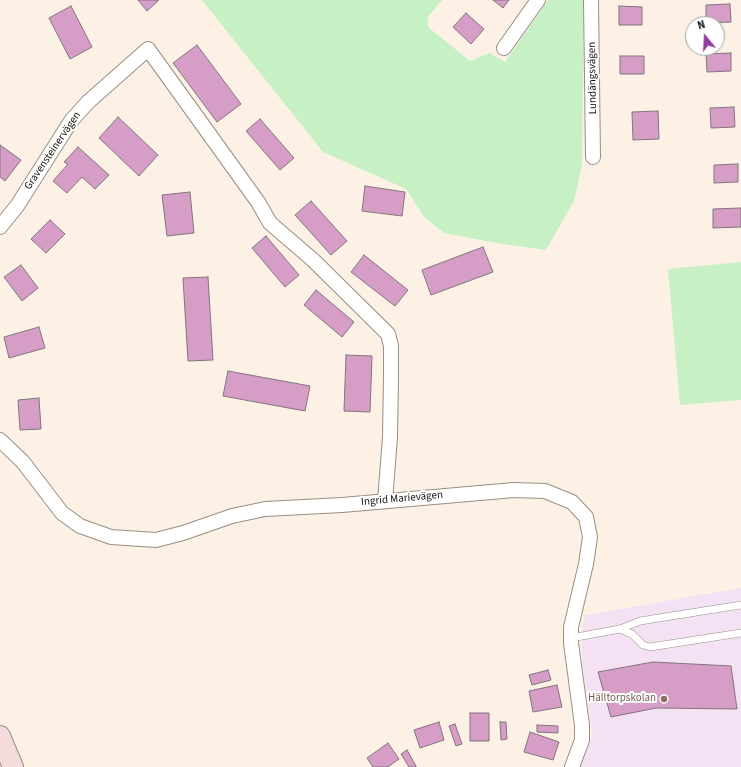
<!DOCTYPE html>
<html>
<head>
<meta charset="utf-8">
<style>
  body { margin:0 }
  #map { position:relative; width:741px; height:767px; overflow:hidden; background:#fcf1e4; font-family:"Source Sans 3",sans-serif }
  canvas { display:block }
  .north { position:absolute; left:685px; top:16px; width:40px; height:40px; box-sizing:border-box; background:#fff; border:1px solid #a1a09e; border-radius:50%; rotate:342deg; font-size:11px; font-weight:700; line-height:16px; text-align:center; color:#15110d }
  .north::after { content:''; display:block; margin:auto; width:14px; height:18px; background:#9538a2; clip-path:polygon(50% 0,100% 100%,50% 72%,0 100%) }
</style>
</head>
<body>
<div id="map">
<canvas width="741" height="767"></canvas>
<div class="north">N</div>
</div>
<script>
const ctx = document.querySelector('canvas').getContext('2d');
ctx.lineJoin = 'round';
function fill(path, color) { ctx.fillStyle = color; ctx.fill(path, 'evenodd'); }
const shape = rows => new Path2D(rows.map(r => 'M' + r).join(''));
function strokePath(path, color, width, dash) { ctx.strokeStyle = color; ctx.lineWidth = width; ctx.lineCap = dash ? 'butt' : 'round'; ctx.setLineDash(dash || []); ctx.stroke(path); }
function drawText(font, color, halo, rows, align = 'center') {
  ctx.font = font + ' "Source Sans 3",sans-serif'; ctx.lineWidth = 4; ctx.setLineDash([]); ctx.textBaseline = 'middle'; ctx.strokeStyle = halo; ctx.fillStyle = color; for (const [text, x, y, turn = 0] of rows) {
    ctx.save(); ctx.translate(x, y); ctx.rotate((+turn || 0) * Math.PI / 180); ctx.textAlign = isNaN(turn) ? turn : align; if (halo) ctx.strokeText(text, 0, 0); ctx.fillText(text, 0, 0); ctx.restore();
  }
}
const education = shape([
  [741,588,741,767,577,767,593,737,582,662,582,629,585,615]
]);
const green = shape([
  [202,0,442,0,428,17,428,27,470,61,490,53,505,62,548,0,584,0,582,165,574,201,546,250,496,243,444,233,424,217,406,189,323,152],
  [741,262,741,400,680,405,668,269]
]);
const building = shape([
  [138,0,159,0,147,11,138,0],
  [493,0,509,0,503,8,493,0],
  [730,4,731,22,706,23,706,5,730,4],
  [71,6,92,47,70,59,49,18,71,6],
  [619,6,642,7,642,25,619,25,619,6],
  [466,13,484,29,471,44,453,27,466,13],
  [197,45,241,104,217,122,173,63,197,45],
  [731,53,731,71,707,72,706,54,731,53],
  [620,56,644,56,644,74,620,74,620,56],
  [734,107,735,127,711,128,710,108,734,107],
  [658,111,659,139,633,140,632,112,658,111],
  [118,117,158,155,139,176,99,138,118,117],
  [260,119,294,158,280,170,246,131,260,119],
  [0,145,21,160,5,181,0,177,0,145],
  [78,147,109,175,95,189,82,177,67,193,53,181,68,164,64,162,78,147],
  [738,164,738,182,714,183,714,165,738,164],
  [365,186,405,192,402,216,362,211,365,186],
  [190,192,194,233,167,236,162,195,190,192],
  [311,201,347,241,331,255,295,215,311,201],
  [741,208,741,227,713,228,713,209,741,208],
  [50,220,65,234,46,253,31,239,50,220],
  [266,236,299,275,285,287,252,248,266,236],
  [483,247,493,272,431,295,422,270,483,247],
  [364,255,408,290,395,306,351,272,364,255],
  [21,265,38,288,22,301,4,277,21,265],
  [208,277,213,360,188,361,183,278,208,277],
  [316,290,354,322,342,337,304,305,316,290],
  [39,327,45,348,9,358,4,337,39,327],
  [346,355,372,356,370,412,344,411,346,355],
  [228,371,310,386,305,411,223,396,228,371],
  [39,398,41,429,20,430,18,400,39,398],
  [653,662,731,666,737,709,656,708,611,717,598,672,653,662],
  [548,670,551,680,532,685,529,675,548,670],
  [557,685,562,707,533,712,529,691,557,685],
  [470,713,489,713,489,741,470,741,470,713],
  [439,722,444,740,420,748,414,730,439,722],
  [500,722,506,722,507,739,501,740,500,722],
  [455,724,462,744,456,746,449,726,455,724],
  [537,725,558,726,558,733,537,732,537,725],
  [530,732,559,742,553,760,524,752,530,732],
  [388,743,399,759,388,767,373,767,367,758,388,743],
  [407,750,416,766,416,767,409,767,401,754,407,750]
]);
const lane = shape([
  [620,629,632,634,643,645,650,647,741,633],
  [571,638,620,629,640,621,741,605]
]);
const street = shape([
  [591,0,593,157],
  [504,48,538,0],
  [0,227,17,206,71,121,88,102,148,49,258,202,270,223,313,260,388,334,391,346,391,377,390,437,385,501],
  [0,440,23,462,62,513,80,526,111,537,156,540,183,533,232,516,265,509,342,505,514,490,545,491,572,502,586,517,590,537,586,564,571,627,571,643,582,725,582,740,572,767]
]);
const secondary = shape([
  [0,736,13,767]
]);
const markers = [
  [664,699,4,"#8d6e63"]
];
const streetNames = [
  ["Lundängsvägen",593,78,-91],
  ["Gravensteinervägen",53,151,-56],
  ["Ingrid Marievägen",402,499,-5]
];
const educationNames = [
  ["Hälltorpskolan",656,699]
];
fill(education, '#f4e2f4');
fill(green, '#c7f1c4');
fill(building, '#d69ec7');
strokePath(building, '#81757d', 1);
strokePath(lane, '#988e82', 8);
strokePath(street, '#988e82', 16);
strokePath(secondary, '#988e82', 22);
strokePath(lane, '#fff', 7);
strokePath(street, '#fff', 14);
strokePath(secondary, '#f3dcdb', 20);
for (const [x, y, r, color] of markers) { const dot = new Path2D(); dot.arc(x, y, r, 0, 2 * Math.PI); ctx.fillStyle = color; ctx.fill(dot); strokePath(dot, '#fff', 1.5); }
drawText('11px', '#15110d', '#fff', streetNames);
drawText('11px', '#785e54', '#fff', educationNames, 'right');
</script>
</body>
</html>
